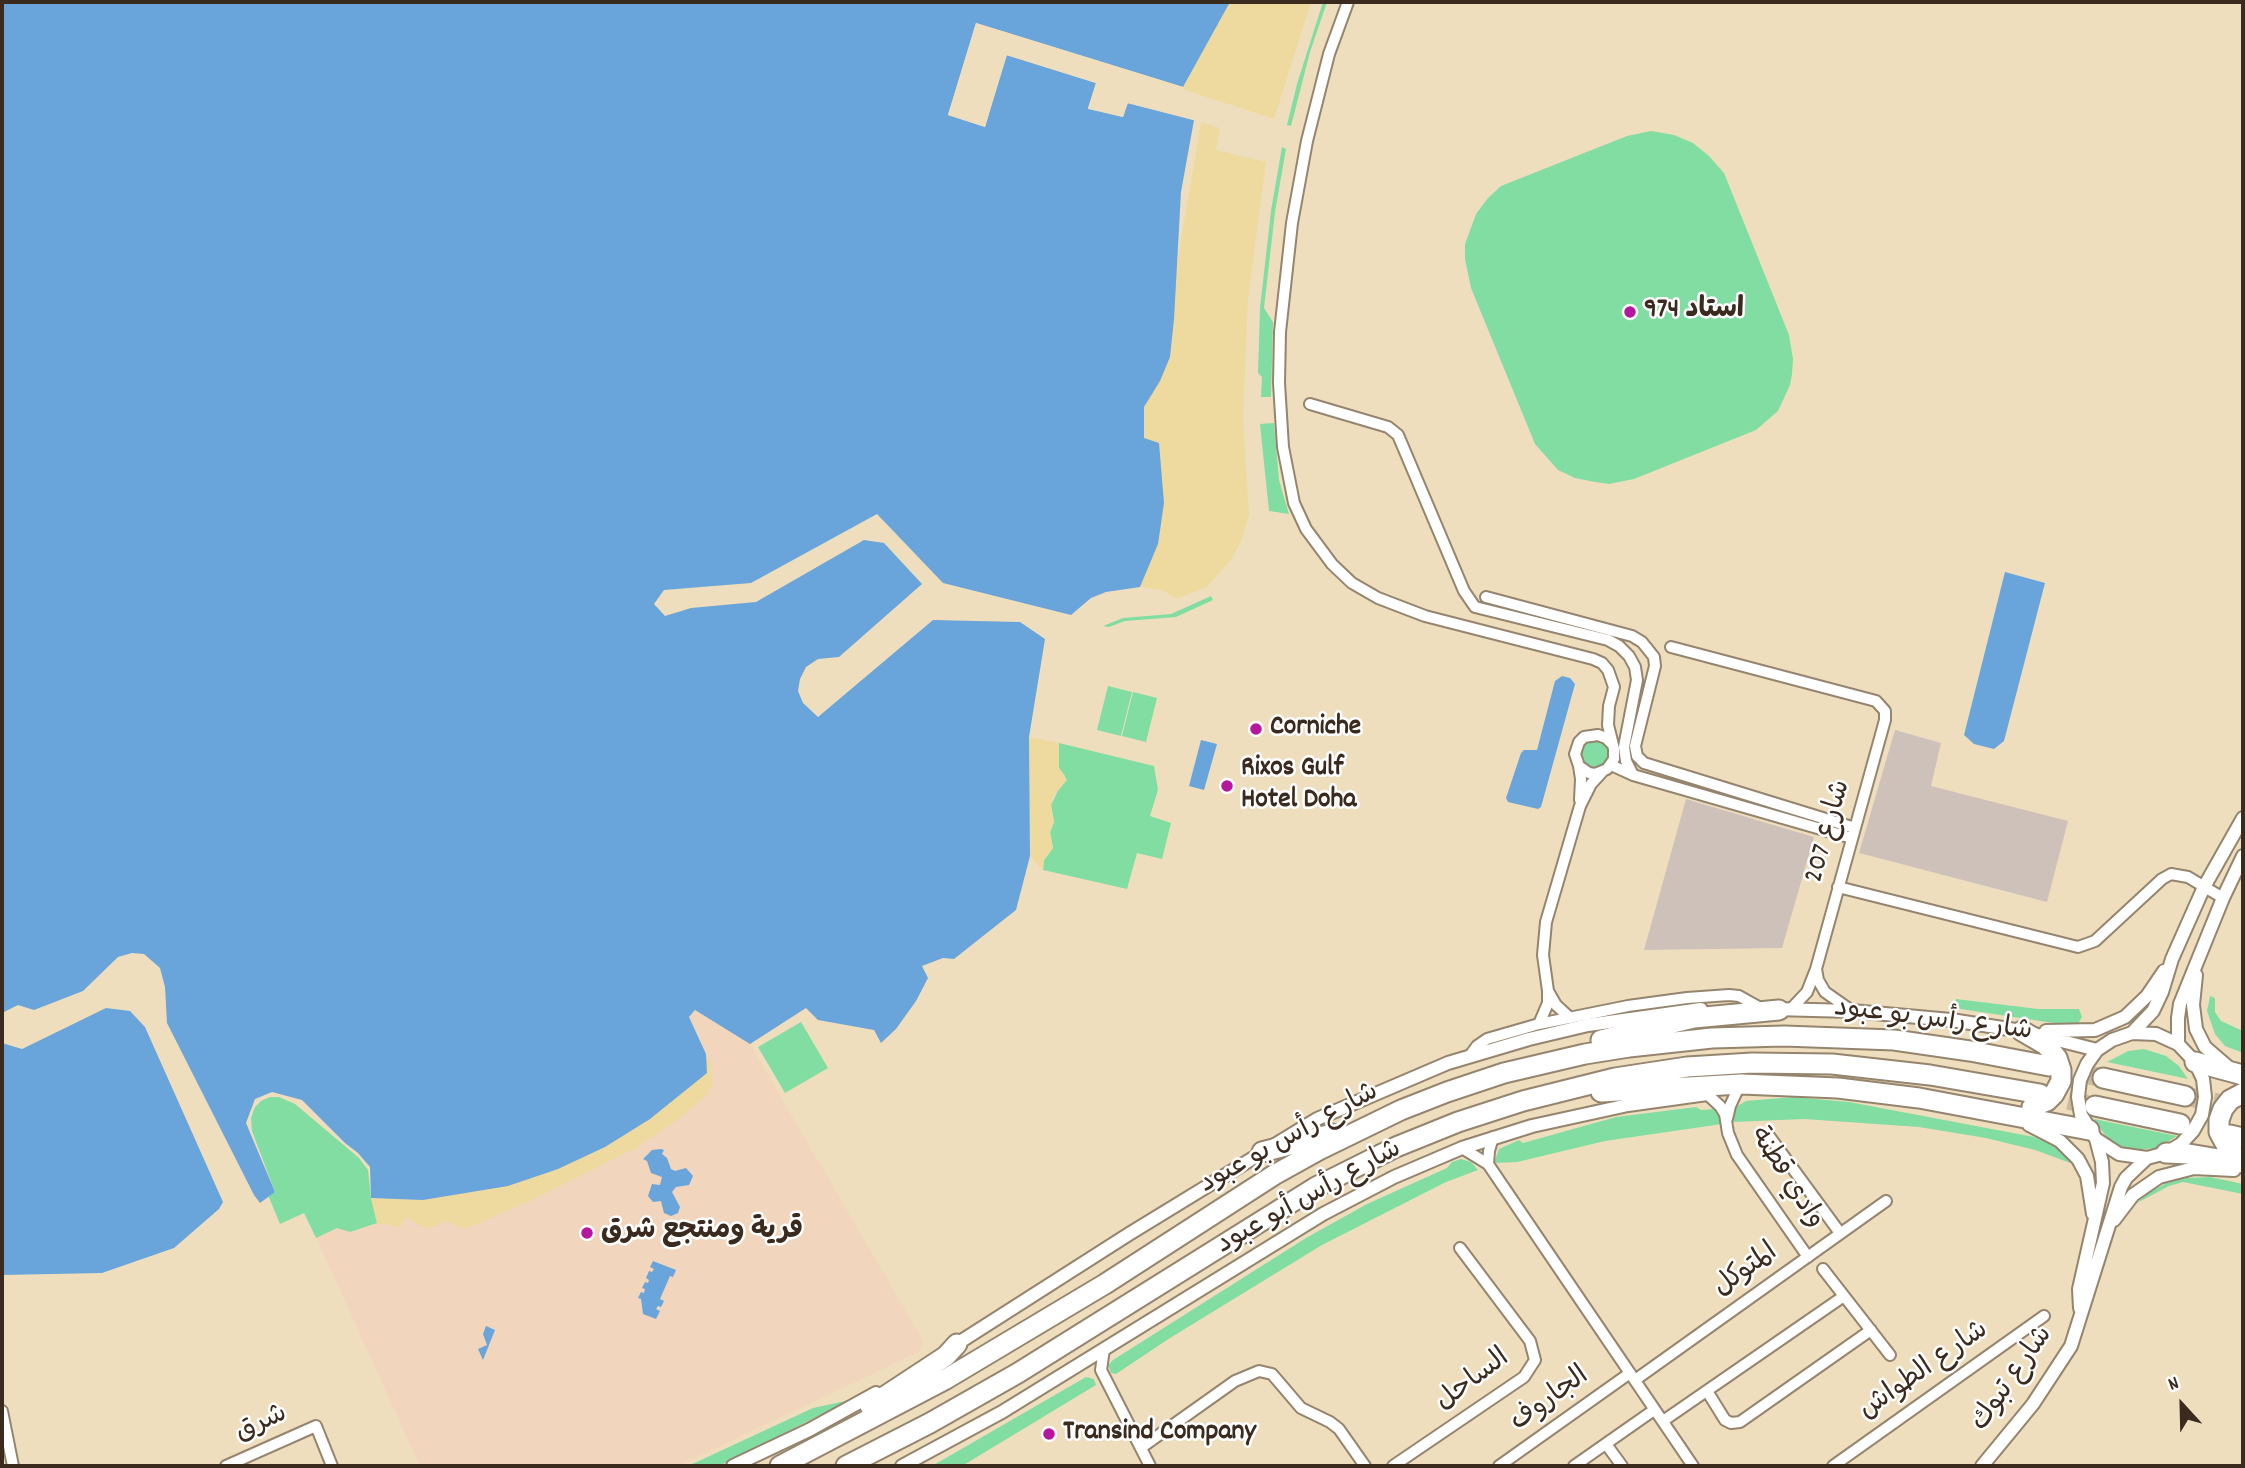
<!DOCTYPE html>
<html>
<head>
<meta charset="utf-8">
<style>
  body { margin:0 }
  #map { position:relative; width:2245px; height:1468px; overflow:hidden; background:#efdebd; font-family:Dekko,sans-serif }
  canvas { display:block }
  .frame { position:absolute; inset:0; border:4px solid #3b2a1e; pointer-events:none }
  .north { position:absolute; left:2147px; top:1370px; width:70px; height:70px; -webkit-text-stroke:5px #fff; paint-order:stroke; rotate:338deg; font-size:19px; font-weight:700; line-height:28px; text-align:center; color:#3b2a1e }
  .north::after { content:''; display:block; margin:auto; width:24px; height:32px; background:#3b2a1e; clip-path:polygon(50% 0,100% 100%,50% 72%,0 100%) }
</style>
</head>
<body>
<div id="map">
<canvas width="2245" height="1468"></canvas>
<div class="frame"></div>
<div class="north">N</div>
</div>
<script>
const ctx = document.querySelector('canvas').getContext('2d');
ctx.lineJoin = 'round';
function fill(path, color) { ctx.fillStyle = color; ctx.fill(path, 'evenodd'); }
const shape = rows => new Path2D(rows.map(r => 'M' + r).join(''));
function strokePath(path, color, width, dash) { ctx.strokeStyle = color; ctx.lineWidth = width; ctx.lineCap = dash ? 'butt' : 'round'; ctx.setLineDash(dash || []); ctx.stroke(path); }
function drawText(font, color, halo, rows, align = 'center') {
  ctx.font = font + ' Dekko,"Playpen Sans Arabic",sans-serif'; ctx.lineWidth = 5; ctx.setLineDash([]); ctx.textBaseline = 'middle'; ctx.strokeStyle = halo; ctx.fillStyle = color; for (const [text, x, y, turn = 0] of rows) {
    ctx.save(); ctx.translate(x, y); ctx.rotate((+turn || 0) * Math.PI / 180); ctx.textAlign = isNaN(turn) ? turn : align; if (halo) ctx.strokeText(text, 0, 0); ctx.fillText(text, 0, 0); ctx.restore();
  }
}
const built = shape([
  [695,1010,750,1044,924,1342,919,1352,678,1466,420,1466,305,1213,280,1224,275,1192,252,1131,251,1118,255,1107,261,1101,270,1097,279,1097,295,1104,359,1158,368,1170,371,1198,706,1054,689,1017]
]);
const industrial = shape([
  [1895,730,1941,743,1931,786,2068,821,2047,902,1859,853],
  [1686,799,1814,837,1782,948,1644,950]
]);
const green = shape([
  [1323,2,1327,2,1310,52,1291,126,1287,125,1297,84],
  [1651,131,1674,135,1693,143,1709,156,1724,173,1789,335,1793,359,1792,374,1790,385,1778,411,1756,430,1634,479,1609,484,1595,482,1575,478,1558,470,1535,444,1471,288,1465,259,1465,244,1476,214,1488,198,1501,186,1627,136],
  [1282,147,1286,149,1275,212,1264,308,1273,322,1271,397,1261,397,1262,377,1258,373,1260,308,1271,211],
  [1274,423,1279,480,1289,514,1269,511,1260,424],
  [1211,596,1213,600,1176,617,1125,621,1109,627,1103,626,1123,618,1171,614],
  [1108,686,1132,692,1121,736,1097,730],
  [1133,692,1157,698,1146,742,1122,736],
  '1581 754a14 14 0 1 1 28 0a14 14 0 1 1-28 0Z',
  [1059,743,1154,766,1158,790,1150,816,1171,823,1162,859,1137,853,1127,889,1043,870,1044,860,1053,848,1050,832,1054,822,1051,805,1065,776,1059,768],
  [2210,996,2215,998,2215,1012,2221,1021,2243,1031,2243,1053,2225,1046,2215,1034,2207,1011],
  [1956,999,2038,1009,2079,1009,2082,1017,2077,1025,2067,1025,1954,1008],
  [801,1022,828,1068,785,1093,758,1047],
  [2144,1049,2166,1056,2179,1066,2188,1079,2107,1062,2128,1051],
  [270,1097,279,1097,295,1104,359,1158,368,1170,371,1198,377,1223,350,1232,337,1228,316,1238,304,1213,280,1224,268,1195,275,1192,252,1131,251,1118,255,1107,261,1101],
  [1793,1097,1849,1102,2034,1137,2055,1146,2070,1159,2073,1164,2035,1150,1986,1138,1919,1127,1804,1119,1733,1122,1736,1107,1746,1101],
  [1696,1107,1701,1110,1714,1109,1718,1112,1722,1124,1605,1141,1517,1162,1494,1163,1499,1149,1519,1140,1523,1143,1616,1117],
  [2094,1119,2177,1136,2157,1148,2134,1150,2120,1146,2107,1138],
  [1461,1159,1471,1162,1478,1170,1446,1182,1322,1245,1170,1338,1116,1374,1111,1373,1108,1365,1113,1360,1306,1238,1367,1204,1447,1168,1452,1162],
  [2210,1177,2243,1184,2243,1194,2183,1182,2169,1186,2137,1203,2151,1191,2167,1183,2186,1178],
  [1086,1377,1094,1379,1096,1385,962,1466,932,1466],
  [850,1400,719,1466,688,1466,813,1408]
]);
const sand = shape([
  [1229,2,1311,2,1274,119,1182,89],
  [1201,122,1220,128,1216,150,1266,162,1248,300,1243,418,1249,515,1241,542,1230,561,1208,586,1177,599,1162,590,1140,587,1159,538,1144,439,1144,407,1157,385,1170,357,1177,263],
  [1029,737,1059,743,1059,768,1067,780,1053,797,1051,805,1054,822,1050,832,1053,848,1044,860,1043,870,1030,856],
  [706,1054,711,1062,712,1085,706,1096,672,1124,638,1146,635,1151,631,1150,534,1199,465,1229,446,1221,427,1229,406,1217,400,1227,377,1223,371,1198,423,1200,508,1186,558,1169,605,1147,650,1119,706,1073]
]);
const water = shape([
  [2,2,1230,2,1183,87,976,23,948,115,985,127,1006,55,1096,83,1088,108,1123,117,1127,103,1194,120,1181,192,1174,319,1170,357,1160,381,1144,407,1144,438,1159,443,1164,503,1158,544,1140,587,1106,592,1091,598,1071,615,943,583,877,514,751,583,664,590,654,604,665,616,691,608,756,602,864,540,884,543,922,584,839,657,818,659,806,667,800,679,798,691,803,703,818,717,933,620,1020,622,1045,639,1029,737,1030,856,1016,910,954,959,943,958,922,966,928,978,916,1001,896,1029,881,1043,874,1030,818,1020,806,1008,750,1044,695,1010,689,1017,706,1054,707,1073,650,1119,605,1147,558,1169,508,1186,423,1200,371,1198,370,1167,358,1153,345,1143,302,1100,272,1092,255,1099,246,1123,275,1192,260,1203,254,1195,167,1023,165,987,160,968,144,954,132,953,118,957,83,991,34,1010,18,1005,2,1013],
  [2005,572,2045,583,2004,741,1994,749,1974,744,1964,735],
  [1562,676,1570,678,1575,684,1541,807,1538,809,1508,802,1506,798,1521,753,1524,750,1537,750,1555,681],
  [1201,740,1217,744,1204,790,1189,786],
  [106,1008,130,1011,145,1027,223,1202,219,1209,174,1248,102,1273,2,1275,2,1043,22,1049],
  [661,1149,664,1150,662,1154,667,1158,671,1169,675,1171,686,1168,693,1176,689,1185,676,1187,672,1192,680,1207,678,1213,671,1216,664,1213,661,1201,653,1202,648,1196,652,1184,660,1185,662,1177,651,1173,647,1161,643,1159,652,1150],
  [653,1261,676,1270,673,1277,670,1276,660,1299,664,1301,661,1307,658,1306,656,1309,660,1311,656,1319,643,1314,641,1299,638,1298,641,1292,644,1293,645,1289,642,1288,645,1282,648,1283,649,1280,646,1278,649,1271,652,1272,654,1269,650,1267],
  [486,1326,495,1330,483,1360,478,1349,487,1345,483,1334]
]);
const pier = shape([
  [976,23,1183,87,1184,90,978,28,952,113,983,123,1003,54,1006,52,1098,80,1100,83,1093,106,1121,113,1124,101,1128,99,1195,117,1197,121,1128,103,1123,117,1088,109,1096,83,1007,55,985,127,948,115]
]);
const motorwayTunnel = shape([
  [2049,1066,2103,1078],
  [2040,1094,2095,1106],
  [2185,1096,2236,1107]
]);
const minor = shape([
  [1348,2,1329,54,1307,141,1292,223,1280,332,1279,383,1283,447,1294,503,1306,529,1332,564,1352,583,1378,598,1425,616,1593,659,1602,663,1608,670,1614,687,1609,706,1608,725,1614,749,1614,759,1607,769,1595,774,1589,773,1579,766,1575,754,1579,742,1584,737,1598,735,1606,738,1612,744],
  [1310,404,1388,427,1398,435,1464,591,1475,607,1608,640,1619,646,1629,656,1635,667,1637,680,1624,747,1626,761,1633,775],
  [1486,597,1632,636,1642,642,1654,657,1655,666,1635,746,1637,756,1644,763,1855,828],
  [1671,647,1876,701,1885,711,1885,720,1816,969,1807,992,1790,1010],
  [1611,765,1633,775,1852,838],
  [1579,766,1581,779,1580,800],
  [1838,887,2078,947,2095,941,2162,879,2171,874,2188,877,2223,898],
  [1816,969,1818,980,1825,992,1852,1011],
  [1548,991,1556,1005,1570,1018],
  [1539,1024,1548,1003,1548,991,1543,955,1546,922,1580,806,1591,784,1602,772],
  [1469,1057,1477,1046,1487,1039,1539,1024,1628,1006,1687,998,1729,995,1739,996,1757,1006],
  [1707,1094,1720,1106,1725,1114,1728,1133,1737,1155,1808,1257],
  [1727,1119,1730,1106,1737,1091],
  [1769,1136,1840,1233],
  [1462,1148,1488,1164,1693,1466],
  [1488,1164,1489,1151,1493,1137],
  [1823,1269,1890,1355],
  [1104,1349,1101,1370,1150,1466],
  [1635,1380,1886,1201],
  [1707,1391,1725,1420,1731,1423,1740,1422,1871,1330],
  [2,1411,13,1466],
  [1663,1421,1844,1296],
  [1606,1444,1622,1466],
  [1142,1447,1235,1381,1259,1371,1272,1374,1301,1408,1330,1422,1339,1429,1365,1466],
  [226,1466,316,1426,332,1466],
  [1393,1466,1524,1377,1535,1360,1530,1341,1460,1248],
  [1499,1466,1630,1373],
  [1574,1466,1654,1410],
  [1833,1466,2044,1316]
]);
const tertiary = shape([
  [2196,975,2193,1005,2196,1029,2205,1047,2227,1066],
  [1774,1009,1852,1011,1951,1020,2022,1031,2097,1050],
  [2046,1031,2095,1030,2125,1017,2147,996,2164,971],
  [2132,1033,2156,1034,2178,1044,2195,1062,2203,1079,2205,1097,2202,1115,2193,1131,2181,1144,2166,1153,2147,1158,2119,1154,2096,1139,2081,1115,2078,1097,2080,1080,2087,1064,2097,1050,2112,1040,2132,1033,2153,1011,2162,992,2172,959,2204,887,2243,818],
  [2178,1044,2178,1018,2180,1004,2223,898,2243,856],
  [2029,1125,2060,1141,2078,1159,2087,1176,2093,1214],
  [2114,1220,2133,1195,2159,1177,2194,1168,2234,1170],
  [2080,1308,2079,1289,2103,1183,2102,1162,2096,1139],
  [952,1347,1129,1234,1317,1119,1448,1063,1529,1039,1588,1025,1701,1009],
  [733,1466,809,1430,876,1393],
  [902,1466,1002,1412,1323,1214,1394,1177,1462,1148,1532,1126,1628,1105,1707,1094],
  [1982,1466,2033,1404,2071,1346,2121,1187,2126,1178,2147,1158]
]);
const motorway = shape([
  [2022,1031,2046,1045,2057,1058,2061,1070,2061,1081,2054,1094,2047,1101,2032,1107],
  [1601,1040,1694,1018,1779,1010],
  [2195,1062,2243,1075],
  [2103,1078,2185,1096],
  [1601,1092,1741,1084,1838,1088,1919,1098,2089,1130],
  [2243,1093,2230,1100,2223,1109,2219,1120,2219,1132,2225,1143,2232,1153,2243,1161],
  [2095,1106,2180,1124],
  [2230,1135,2243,1138],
  [1262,1152,1332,1134],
  [2166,1153,2189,1154,2243,1163],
  [870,1406,946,1356,957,1344],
  [780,1466,946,1379,1105,1284,1274,1175,1319,1150,1401,1110,1447,1092,1504,1073,1585,1054,1629,1047,1712,1038,1784,1036,1894,1040,1970,1051,2049,1066],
  [846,1466,930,1423,1018,1373,1316,1187,1396,1147,1458,1122,1523,1101,1615,1078,1687,1067,1752,1063,1832,1064,1930,1075,2040,1094]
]);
const markers = [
  [1630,312,7,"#b5179e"],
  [1256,729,7,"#b5179e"],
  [1227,786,7,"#b5179e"],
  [587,1233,7,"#b5179e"],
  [1049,1434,7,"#b5179e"]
];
const poiNames = [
  ["استاد 974",1644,312],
  ["Corniche",1270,729],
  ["Rixos Gulf",1241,770],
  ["Hotel Doha",1241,802],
  ["قرية ومنتجع شرق",601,1233],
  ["Transind Company",1063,1434]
];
const streetNames = [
  ["شارع 207",1830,832,-74],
  ["شارع رأس بو عبود",1933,1022,7],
  ["شارع رأس بو عبود",1290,1140,-29],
  ["وادي قطنة",1785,1179,57],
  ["شارع رأس أبو عبود",1310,1199,-29],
  ["المتوكل",1747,1272,-36],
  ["شارع الطواش",1925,1372,-35],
  ["شارع تبوك",2014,1380,-55],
  ["الساحل",1474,1382,-37],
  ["الجاروف",1551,1401,-36],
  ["شرق",262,1425,-24]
];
fill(built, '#f1d5bd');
fill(industrial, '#cec1ba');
fill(green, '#82dda3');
fill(sand, '#eeda9e');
fill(water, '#69a5da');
fill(pier, '#efdebd');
strokePath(motorwayTunnel, '#cbba9d', 19, [19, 10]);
strokePath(minor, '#95846e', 14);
strokePath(tertiary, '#95846e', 16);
strokePath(motorway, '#95846e', 23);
strokePath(minor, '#fff', 10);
strokePath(tertiary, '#fff', 12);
strokePath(motorway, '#fff', 19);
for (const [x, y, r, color] of markers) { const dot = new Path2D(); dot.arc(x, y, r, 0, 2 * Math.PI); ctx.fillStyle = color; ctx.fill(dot); strokePath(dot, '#fff', 2.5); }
drawText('bold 28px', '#3b2a1e', '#fff', poiNames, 'left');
drawText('28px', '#3b2a1e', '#fff', streetNames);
</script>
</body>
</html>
